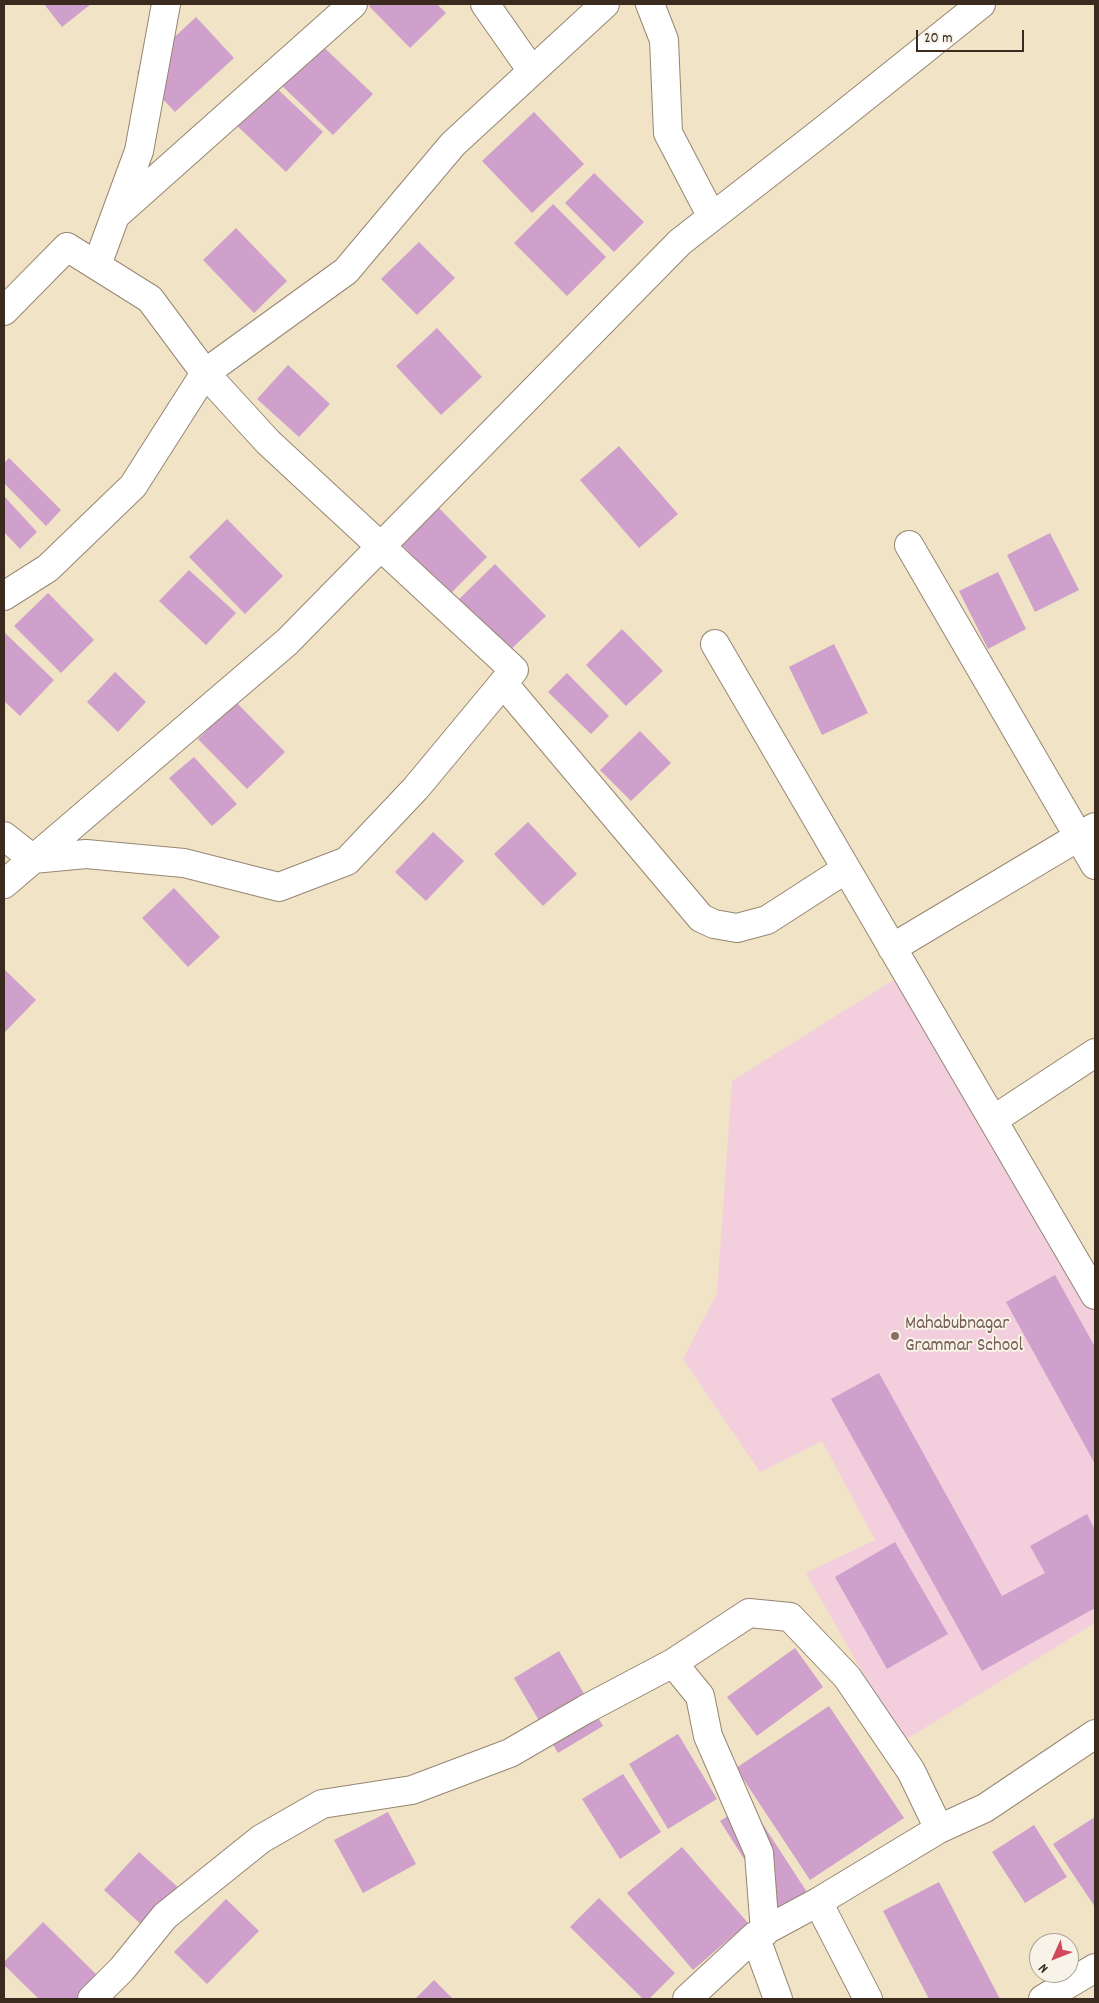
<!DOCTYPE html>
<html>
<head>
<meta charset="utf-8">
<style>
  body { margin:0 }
  #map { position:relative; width:1099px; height:2003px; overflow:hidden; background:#f1e3c6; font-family:Dekko,sans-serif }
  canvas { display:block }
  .frame { position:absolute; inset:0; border:5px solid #3b2a1e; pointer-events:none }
  .north { position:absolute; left:1029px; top:1933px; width:50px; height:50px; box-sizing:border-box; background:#f7f3e8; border:1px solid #aca397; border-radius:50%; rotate:226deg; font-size:14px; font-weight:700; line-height:20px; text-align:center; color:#3b2a1e }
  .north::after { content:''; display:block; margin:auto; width:18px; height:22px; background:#d1495b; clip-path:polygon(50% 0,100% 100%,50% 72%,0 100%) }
  .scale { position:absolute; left:916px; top:30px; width:108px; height:22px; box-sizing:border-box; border:2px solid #3b2a1e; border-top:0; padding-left:6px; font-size:15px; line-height:18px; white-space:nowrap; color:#3b2a1e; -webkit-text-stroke:4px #f7f3e8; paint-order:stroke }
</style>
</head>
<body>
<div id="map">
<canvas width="1099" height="2003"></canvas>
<div class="frame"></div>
<div class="north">N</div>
<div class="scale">20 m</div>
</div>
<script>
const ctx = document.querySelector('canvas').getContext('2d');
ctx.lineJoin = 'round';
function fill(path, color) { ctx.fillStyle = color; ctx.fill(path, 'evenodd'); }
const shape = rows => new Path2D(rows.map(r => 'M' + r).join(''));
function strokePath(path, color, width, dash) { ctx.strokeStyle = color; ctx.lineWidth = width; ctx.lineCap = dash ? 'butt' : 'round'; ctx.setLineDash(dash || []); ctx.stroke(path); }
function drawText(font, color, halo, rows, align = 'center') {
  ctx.font = font + ' Dekko,sans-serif'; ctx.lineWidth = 4; ctx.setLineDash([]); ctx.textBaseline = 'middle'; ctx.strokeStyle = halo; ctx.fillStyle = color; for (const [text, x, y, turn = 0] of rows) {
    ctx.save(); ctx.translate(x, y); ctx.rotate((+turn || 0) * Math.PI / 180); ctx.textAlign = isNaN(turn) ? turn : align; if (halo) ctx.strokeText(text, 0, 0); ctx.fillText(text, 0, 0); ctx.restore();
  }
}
const built = shape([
  [906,972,1095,1313,1095,1623,902,1742,806,1573,875,1540,822,1441,760,1472,683,1359,717,1293,732,1081]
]);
const building = shape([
  [44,4,91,4,62,27],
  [371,4,437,4,446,13,410,48,369,6],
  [196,17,234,58,175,112,137,72],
  [315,39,373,94,333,135,275,79],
  [269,81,323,132,286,172,232,121],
  [534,112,584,164,532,213,482,161],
  [594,173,644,222,614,252,565,203],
  [553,204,606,257,567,296,514,243],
  [236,228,287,281,254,313,203,260],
  [419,242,455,278,417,315,381,279],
  [437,328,482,377,441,415,396,366],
  [288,365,330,404,299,437,257,399],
  [619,446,678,514,639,548,580,480],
  [9,458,61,510,46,526,4,483,4,463],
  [4,496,37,532,20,549,4,532],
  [436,505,487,557,450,594,399,542],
  [227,519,283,576,245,614,189,557],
  [1050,533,1079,590,1035,612,1007,555],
  [495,564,546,616,506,654,456,602],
  [189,570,236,613,206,645,159,601],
  [998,572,1026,629,988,649,959,591],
  [48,593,94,640,61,673,14,626],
  [622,629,663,671,626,706,586,665],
  [4,632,54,680,20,716,4,701],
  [834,644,868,713,822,735,789,667],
  [115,672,146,702,118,732,87,702],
  [567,673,609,716,591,734,548,692],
  [236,702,285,752,247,789,198,739],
  [640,731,671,763,631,801,600,770],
  [194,757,237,804,212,826,169,778],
  [528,822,577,874,543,906,494,854],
  [433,832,464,861,426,901,395,872],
  [174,888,220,937,188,967,142,918],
  [4,969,36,1000,4,1033],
  [1055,1275,1095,1347,1095,1464,1006,1302],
  [879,1373,1002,1596,1045,1573,1030,1546,1087,1514,1095,1530,1095,1608,982,1671,831,1399],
  [895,1542,948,1634,887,1669,835,1577],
  [795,1648,823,1687,757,1736,727,1697],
  [559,1651,603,1726,558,1753,514,1678],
  [829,1706,904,1818,810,1880,736,1768],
  [678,1734,717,1799,668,1829,629,1764],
  [623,1774,661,1832,620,1859,582,1799],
  [749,1803,816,1906,786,1925,720,1821],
  [388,1812,416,1864,363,1893,334,1840],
  [1095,1817,1095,1907,1053,1844],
  [1034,1825,1067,1877,1025,1903,992,1852],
  [682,1847,748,1923,693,1970,627,1893],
  [139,1852,181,1890,146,1929,104,1890],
  [939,1882,1000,1999,929,1999,883,1911],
  [599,1898,675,1973,649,1999,643,1999,570,1927],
  [226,1899,259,1931,207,1984,174,1952],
  [43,1922,98,1976,76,1999,39,1999,4,1965,4,1962],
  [434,1980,453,1999,415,1999]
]);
const street = shape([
  [485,4,532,71],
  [650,4,664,40,668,133,712,217],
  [116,215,353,4],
  [97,265,139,151,166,4],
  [4,311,67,247,150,299,205,373,268,442,514,670,416,788,347,861,279,887,184,863,86,854,33,859,4,836],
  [909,545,1095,865],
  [4,596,48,568,133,486,205,373,346,271,453,144,605,4],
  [715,644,1095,1295],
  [503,683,701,918,714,924,737,928,767,920,846,869],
  [4,884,287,642,680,242,820,133,981,4],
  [892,948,1095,827],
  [993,1120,1095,1053],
  [673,1663,700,1696,708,1736,759,1853,765,1932],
  [818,1902,868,1999],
  [92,1999,122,1969,165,1916,261,1839,322,1804,412,1790,510,1753,586,1709,673,1663,749,1613,790,1617,847,1677,911,1771,939,1829],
  [687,1999,755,1936],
  [778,1999,755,1936,818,1902,939,1829,985,1808,1095,1734],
  [1043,1999,1095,1968]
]);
const markers = [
  [895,1336,5,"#8d6e63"]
];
const educationNames = [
  ["Mahabubnagar",905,1325],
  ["Grammar School",905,1347]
];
fill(built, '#f3cfde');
fill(building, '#cfa0cb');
strokePath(street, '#968672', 30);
strokePath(street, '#fff', 28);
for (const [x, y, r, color] of markers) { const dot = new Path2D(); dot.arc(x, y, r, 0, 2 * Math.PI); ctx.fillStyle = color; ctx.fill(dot); strokePath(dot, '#f7f3e8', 2); }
drawText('19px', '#785e54', '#f7f3e8', educationNames, 'left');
</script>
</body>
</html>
